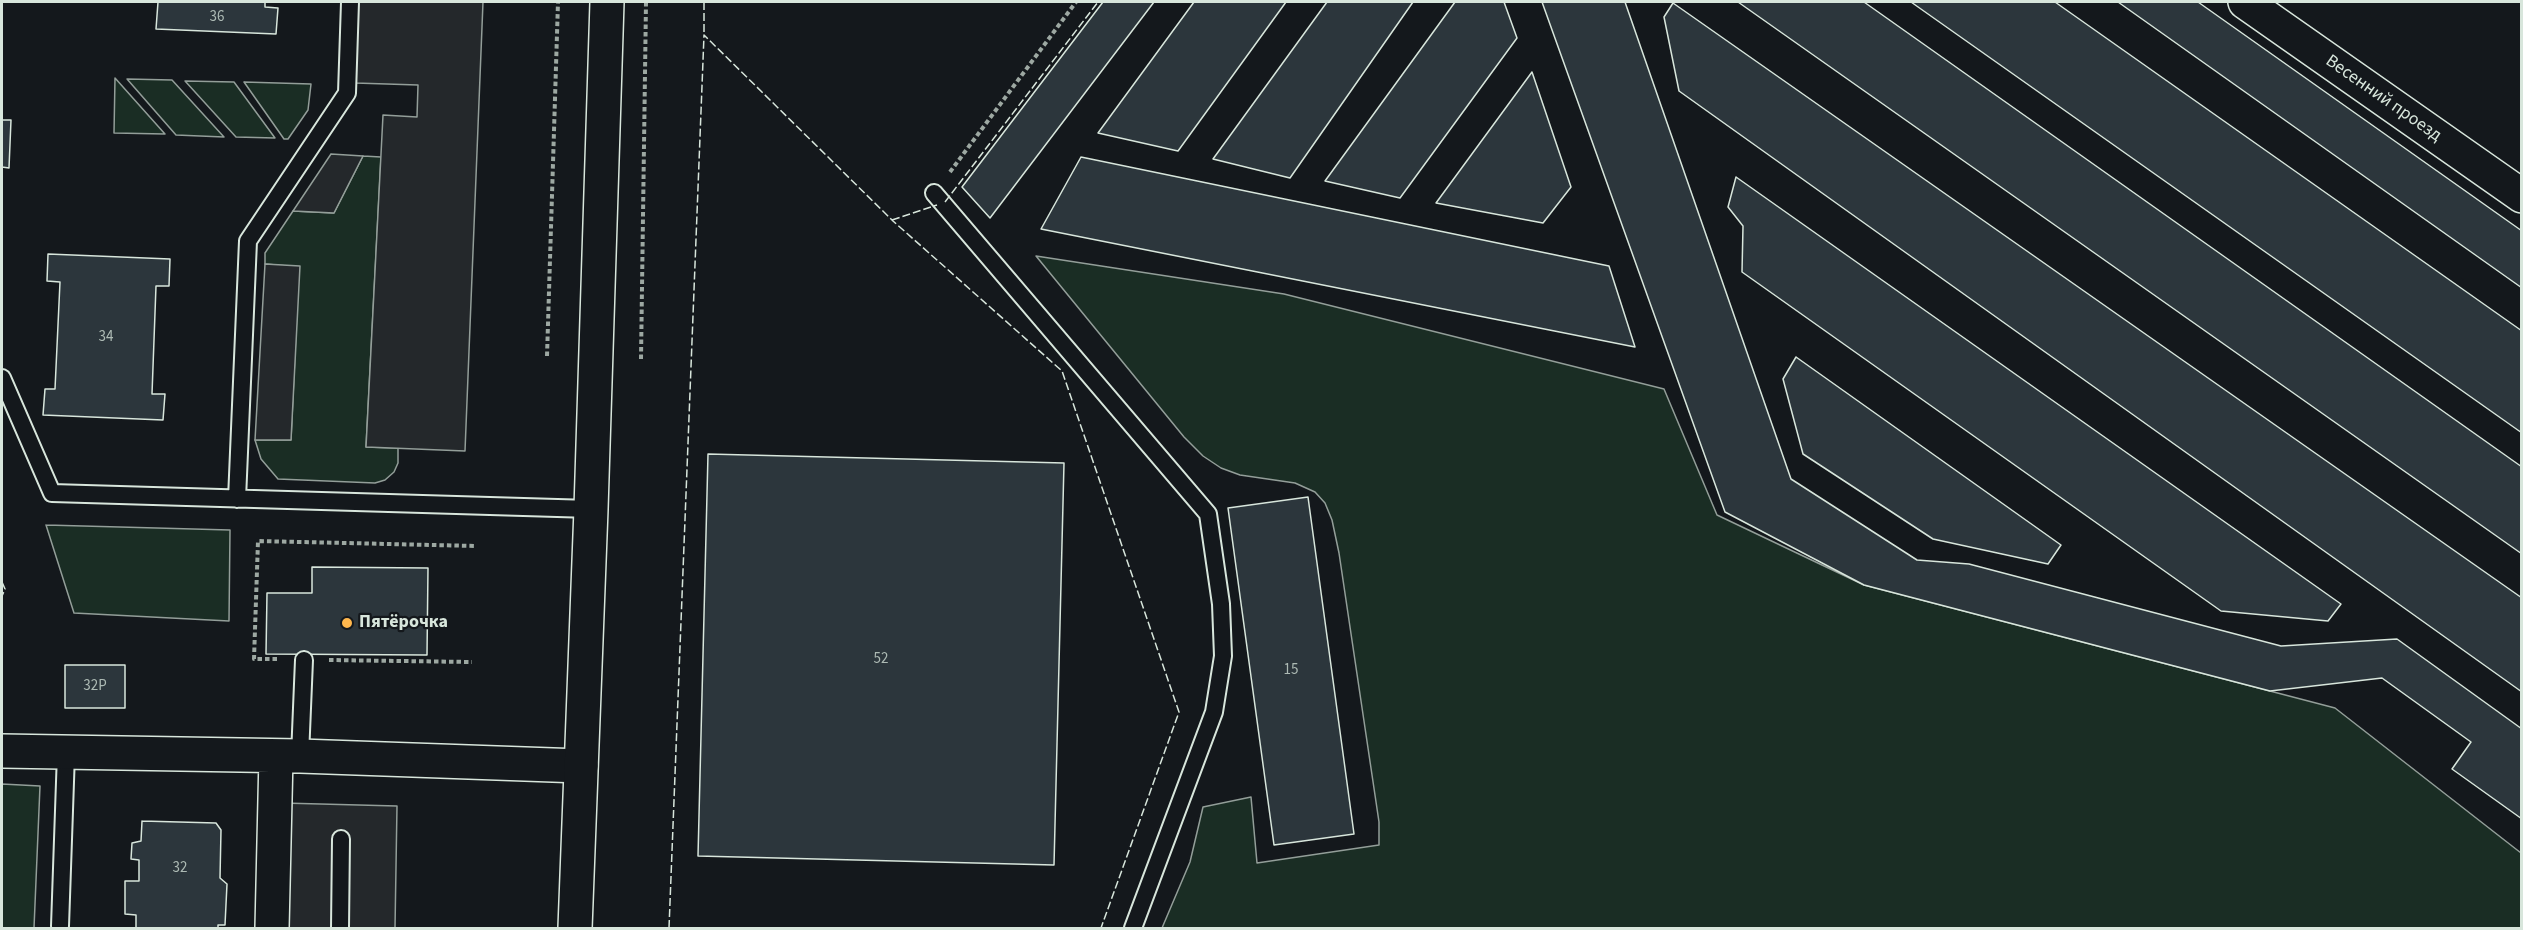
<!DOCTYPE html>
<html>
<head>
<meta charset="utf-8">
<style>
  body { margin:0 }
  #map { position:relative; width:2523px; height:930px; overflow:hidden; background:#14181c; font-family:"Source Sans 3",sans-serif }
  canvas { display:block }
  .frame { position:absolute; inset:0; border:3px solid #d8e6dc; pointer-events:none }
</style>
</head>
<body>
<div id="map">
<canvas width="2523" height="930"></canvas>
<div class="frame"></div>
</div>
<script>
const ctx = document.querySelector('canvas').getContext('2d');
ctx.lineJoin = 'round';
function fill(path, color) { ctx.fillStyle = color; ctx.fill(path, 'evenodd'); }
const shape = rows => new Path2D(rows.map(r => 'M' + r).join(''));
function strokePath(path, color, width, dash) { ctx.strokeStyle = color; ctx.lineWidth = width; ctx.lineCap = dash ? 'butt' : 'round'; ctx.setLineDash(dash || []); ctx.stroke(path); }
function drawText(font, color, halo, rows, align = 'center') {
  ctx.font = font + ' "Source Sans 3",sans-serif'; ctx.lineWidth = 4.5; ctx.setLineDash([]); ctx.textBaseline = 'middle'; ctx.strokeStyle = halo; ctx.fillStyle = color; for (const [text, x, y, turn = 0] of rows) {
    ctx.save(); ctx.translate(x, y); ctx.rotate((+turn || 0) * Math.PI / 180); ctx.textAlign = isNaN(turn) ? turn : align; if (halo) ctx.strokeText(text, 0, 0); ctx.fillText(text, 0, 0); ctx.restore();
  }
}
const green = shape([
  [115,78,165,134,114,133,115,78],
  [127,79,172,80,224,137,176,135,127,79],
  [185,81,234,82,275,138,236,137,185,81],
  [244,82,311,84,308,110,288,139,284,139,244,82],
  [363,156,381,157,366,447,398,448,398,463,394,472,385,480,375,483,278,479,261,459,255,440,291,440,299,267,265,264,265,253,293,211,334,213,363,156],
  [1036,256,1284,294,1664,389,1717,515,1864,585,2335,708,2521,853,2521,928,1162,928,1190,862,1203,807,1251,797,1257,863,1379,845,1379,822,1339,553,1332,520,1325,503,1315,492,1295,483,1240,475,1221,468,1203,456,1184,437,1036,256],
  [46,525,230,530,229,621,74,613,46,525],
  [2,784,40,786,34,928,2,928,2,784]
]);
const parking = shape([
  [358,2,483,2,465,451,366,447,383,115,417,117,418,85,355,83,358,2],
  [331,154,363,156,334,213,293,211,331,154],
  [265,264,300,266,291,440,255,440,265,264],
  [282,803,397,806,395,928,281,928,282,803]
]);
const building = shape([
  [158,2,265,2,265,7,278,8,276,34,156,29,158,2],
  [1103,2,1154,2,990,218,962,187,1103,2],
  [1194,2,1286,2,1178,151,1098,133,1194,2],
  [1327,2,1413,2,1290,178,1213,159,1327,2],
  [1455,2,1504,2,1517,38,1400,198,1325,181,1455,2],
  [1542,2,1625,2,1791,479,1917,560,1969,564,2281,646,2397,639,2522,729,2522,819,2452,769,2471,742,2382,678,2270,691,1864,585,1725,512,1542,2],
  [1738,2,1864,2,2522,467,2522,554,1738,2],
  [1911,2,2055,2,2522,331,2522,433,1911,2],
  [2118,2,2198,2,2522,231,2522,288,2118,2],
  [1673,3,2522,598,2522,692,1679,91,1664,17,1673,3],
  [1532,72,1571,187,1543,223,1436,203,1532,72],
  [2,120,11,120,9,168,2,167,2,120],
  [1081,157,1609,266,1635,347,1041,229,1081,157],
  [1736,177,2341,604,2328,621,2221,611,1742,272,1743,226,1728,207,1736,177],
  [48,254,170,259,169,286,156,286,152,394,165,394,163,420,43,415,45,389,55,389,60,282,47,281,48,254],
  [1796,357,2061,545,2048,564,1933,539,1803,454,1783,379,1796,357],
  [708,454,1064,463,1054,865,698,856,708,454],
  [1308,497,1354,834,1274,845,1228,508,1308,497],
  [312,567,428,568,427,655,266,654,267,593,312,593,312,567],
  [65,665,125,665,125,708,65,708,65,665],
  [142,821,216,823,221,830,220,878,227,884,225,925,218,925,218,928,136,928,136,915,125,914,125,881,139,881,139,860,131,859,132,843,141,841,142,821]
]);
const path = shape([
  [950,172,1076,2],
  [547,356,558,2],
  [641,359,646,2],
  [277,659,254,659,258,541,476,546],
  [329,660,472,662]
]);
const service = shape([
  [934,193,1208,514,1221,604,1223,656,1214,712,1133,928],
  [2,378,52,493,591,509],
  [237,499,248,241,347,93,350,2],
  [300,756,304,660],
  [60,926,66,753],
  [340,928,341,839]
]);
const minor = shape([
  [2245,2,2522,196],
  [2,751,300,756,581,766],
  [272,928,276,756]
]);
const tertiary = shape([
  [575,928,591,509,607,2]
]);
const fence = shape([
  [704,2,704,35],
  [945,202,1098,2],
  [892,220,937,205],
  [2,582,5,589,2,596],
  [669,928,704,35,893,221,1062,371,1179,712,1101,928]
]);
const markers = [
  [347,623,6,"#ffb74d"]
];
const numberNames = [
  ["36",217,18],
  ["34",106,338],
  ["52",881,660],
  ["15",1291,671],
  ["32Р",95,687],
  ["32",180,869]
];
const streetNames = [
  ["Весенний проезд",2383,99,35]
];
const poiNames = [
  ["Пятёрочка",359,623]
];
fill(green, '#1a2d24');
strokePath(green, '#939e99', 1.5);
fill(parking, '#24282b');
strokePath(parking, '#939e99', 1.5);
fill(building, '#2c363c');
strokePath(building, '#d8e6dc', 1.5);
strokePath(service, '#d8e6dc', 20);
strokePath(minor, '#d8e6dc', 36);
strokePath(tertiary, '#d8e6dc', 36);
strokePath(path, '#9da8a2', 4, [4.5, 3]);
strokePath(service, '#14181c', 16);
strokePath(minor, '#14181c', 33);
strokePath(tertiary, '#14181c', 33);
strokePath(fence, '#d8e6dc', 1.5, [8, 3]);
for (const [x, y, r, color] of markers) { const dot = new Path2D(); dot.arc(x, y, r, 0, 2 * Math.PI); ctx.fillStyle = color; ctx.fill(dot); strokePath(dot, '#14181c', 2); }
drawText('15px', '#adbab4', null, numberNames);
drawText('18px', '#d8e6dc', '#14181c', streetNames);
drawText('bold 18px', '#d8e6dc', '#14181c', poiNames, 'left');
</script>
</body>
</html>
